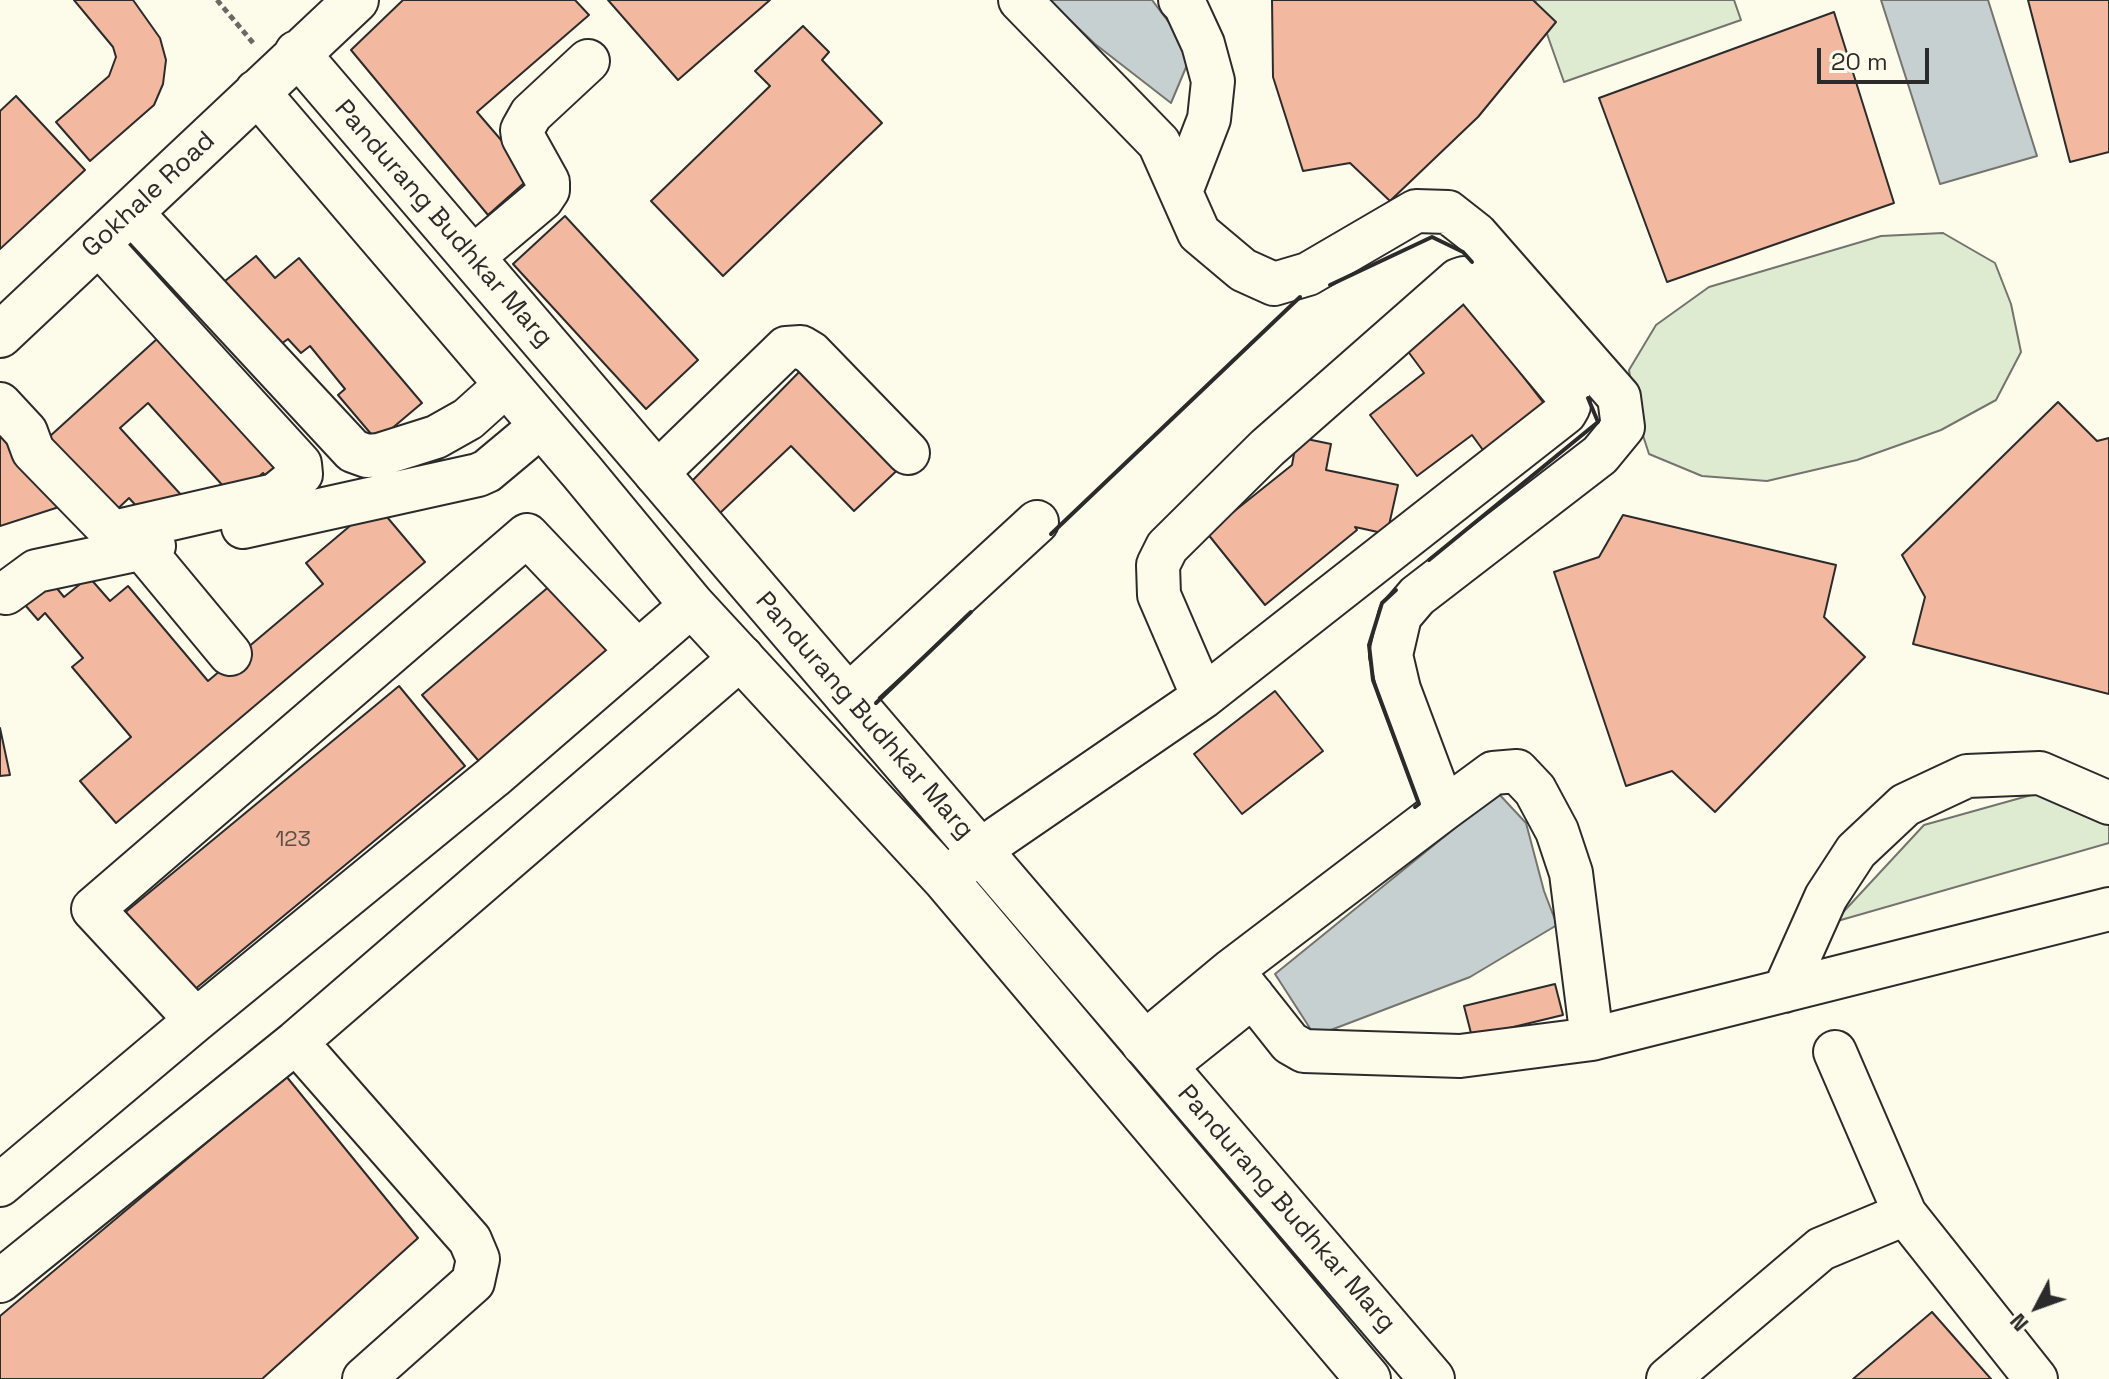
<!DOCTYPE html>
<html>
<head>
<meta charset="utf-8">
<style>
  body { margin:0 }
  #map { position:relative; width:2109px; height:1379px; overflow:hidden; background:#fdfbea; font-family:"Space Grotesk",sans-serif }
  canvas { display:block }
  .north { position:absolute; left:1997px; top:1267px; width:80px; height:80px; -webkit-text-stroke:6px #fdfbea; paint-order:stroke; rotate:229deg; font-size:22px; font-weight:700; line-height:32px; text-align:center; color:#2b2b2b }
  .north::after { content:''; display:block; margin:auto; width:28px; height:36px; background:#2b2b2b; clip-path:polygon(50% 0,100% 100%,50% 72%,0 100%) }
  .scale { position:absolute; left:1817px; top:48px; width:112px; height:36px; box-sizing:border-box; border:4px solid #2b2b2b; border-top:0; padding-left:10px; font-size:24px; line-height:28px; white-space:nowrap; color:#2b2b2b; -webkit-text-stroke:6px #fdfbea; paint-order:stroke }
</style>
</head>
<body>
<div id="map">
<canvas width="2109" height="1379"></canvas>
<div class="north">N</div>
<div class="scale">20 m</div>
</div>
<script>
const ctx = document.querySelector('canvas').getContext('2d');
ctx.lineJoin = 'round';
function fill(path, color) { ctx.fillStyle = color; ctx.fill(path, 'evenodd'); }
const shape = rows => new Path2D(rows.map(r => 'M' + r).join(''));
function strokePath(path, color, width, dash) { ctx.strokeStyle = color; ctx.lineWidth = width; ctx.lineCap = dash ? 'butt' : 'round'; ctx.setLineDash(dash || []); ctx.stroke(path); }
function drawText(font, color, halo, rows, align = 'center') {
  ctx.font = font + ' "Space Grotesk",sans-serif'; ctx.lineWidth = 6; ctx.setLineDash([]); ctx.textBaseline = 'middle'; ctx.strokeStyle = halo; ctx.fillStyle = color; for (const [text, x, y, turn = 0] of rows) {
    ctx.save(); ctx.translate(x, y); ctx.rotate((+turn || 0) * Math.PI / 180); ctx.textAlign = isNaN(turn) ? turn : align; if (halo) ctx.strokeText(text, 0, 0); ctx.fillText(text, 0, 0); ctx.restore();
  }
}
const green = shape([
  [1535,0,1734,0,1741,20,1564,82,1535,0],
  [1943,233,1995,263,2011,304,2021,352,1996,400,1941,430,1857,460,1767,481,1702,476,1649,454,1635,411,1629,370,1656,325,1709,287,1881,236,1943,233],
  [2049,790,2109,825,2109,843,1834,922,1924,825,2049,790]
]);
const water = shape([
  [1049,0,1152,0,1192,53,1171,103,1095,44,1049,0],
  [1881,0,1988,0,2037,156,1940,184,1881,0],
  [1498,793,1526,823,1544,891,1557,925,1470,977,1315,1036,1275,974,1498,793]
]);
const building = shape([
  [74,0,133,0,160,38,166,60,163,84,154,105,90,161,56,122,109,76,116,57,113,47,74,0],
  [403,0,575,0,589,15,477,112,532,176,488,215,351,50,403,0],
  [608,0,770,0,678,80,608,0],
  [1272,0,1533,0,1556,22,1478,117,1390,201,1350,163,1303,171,1273,77,1272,0],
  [2028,0,2109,0,2109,152,2070,162,2028,0],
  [1834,12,1894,203,1667,282,1599,98,1834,12],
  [803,26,829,52,822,60,882,123,723,276,651,201,770,86,755,71,803,26],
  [16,96,85,170,0,249,0,111,16,96],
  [565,216,698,360,646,409,513,264,565,216],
  [256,256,275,278,299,258,422,403,377,441,338,395,345,389,310,346,301,353,288,339,281,344,264,324,257,330,220,285,256,256],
  [1464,300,1549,410,1488,457,1472,435,1417,476,1370,415,1424,373,1404,346,1464,300],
  [169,328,297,469,276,488,263,473,234,498,148,403,120,428,183,497,150,521,129,498,105,521,38,447,169,328],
  [808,363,907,461,854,511,791,446,720,513,689,484,808,363],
  [2058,402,2097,441,2109,438,2109,694,1913,644,1925,597,1902,555,2058,402],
  [0,433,62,506,0,526,0,433],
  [1297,437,1331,444,1326,470,1398,485,1387,534,1355,527,1357,530,1265,605,1207,533,1292,465,1297,437],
  [376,504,425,562,116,823,80,781,131,737,72,667,83,658,45,613,38,620,19,598,46,575,64,597,89,577,110,601,128,586,208,681,323,584,306,563,376,504],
  [1623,515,1836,565,1824,617,1865,657,1715,812,1672,771,1626,786,1554,572,1599,557,1623,515],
  [552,584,613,655,483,766,422,695,552,584],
  [399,686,465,766,188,995,122,915,399,686],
  [1275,691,1323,751,1242,814,1194,754,1275,691],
  [0,728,10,775,0,776,0,728],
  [1555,984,1563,1015,1472,1037,1464,1006,1555,984],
  [286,1076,418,1238,262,1379,0,1379,0,1316,286,1076],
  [1932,1312,1991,1379,1853,1379,1932,1312]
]);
const path = shape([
  [217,0,254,44]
]);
const minor = shape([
  [1020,0,1159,143,1199,233,1243,270,1274,284,1308,274,1416,211,1448,212,1476,234,1619,397,1623,427,1600,455,1417,596,1400,616,1391,655,1399,689,1444,809],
  [1180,0,1185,5,1203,44,1213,81,1209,119,1182,189],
  [131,212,353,451,367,456,379,455,436,437,468,419,507,384],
  [472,258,542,199,548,190,548,182,523,137,522,130,531,114,588,61],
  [0,404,26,432,33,451,108,528,114,532,275,495,301,474,300,464,98,243],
  [656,474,786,348,801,347,811,353,908,453],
  [243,527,478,475,487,471,542,425],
  [142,548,230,654],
  [6,593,36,571,154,546],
  [847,697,1037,522],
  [953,873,999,837,1203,697,1565,413,1569,406,1568,396,1474,283,1464,278,1458,280,1267,448,1167,547,1158,565,1159,595,1203,697],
  [1232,970,1290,1043,1304,1051,1460,1056,1592,1039,2109,909],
  [1784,991,1826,897,1856,851,1905,805,1967,776,2040,773,2109,803],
  [196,1020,93,909,527,535,638,652],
  [296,1042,470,1240,478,1259,473,1282,364,1379],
  [1143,1044,1232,970,1444,809,1493,773,1517,771,1535,790,1557,831,1571,873,1592,1039],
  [1835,1052,1905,1214,2036,1379],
  [1164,1067,1253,996],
  [0,1185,196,1020,493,777,692,605],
  [0,1281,296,1042,742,657],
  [1668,1379,1821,1249,1905,1214]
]);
const major = shape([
  [297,53,1432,1379],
  [257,92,582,472,692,605,945,879,1368,1379],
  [0,335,356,0]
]);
const wall = shape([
  [1330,285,1432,237,1463,252,1472,262],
  [1051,534,1300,297],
  [1429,560,1598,422,1588,398],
  [1396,590,1382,603,1369,645,1373,680,1419,804,1415,807],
  [876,703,971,612]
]);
const numberNames = [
  ["123",293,840]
];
const streetNames = [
  ["Gokhale Road",149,195,-43],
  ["Pandurang Budhkar Marg",443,224,49],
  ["Pandurang Budhkar Marg",864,716,49],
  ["Pandurang Budhkar Marg",1286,1209,49]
];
fill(green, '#deebd1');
strokePath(green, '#74746e', 2);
fill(water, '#c7d0d0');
strokePath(water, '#74746e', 2);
fill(building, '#f2b8a0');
strokePath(building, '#2b2b2b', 2);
strokePath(minor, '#2b2b2b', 46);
strokePath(major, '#2b2b2b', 48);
strokePath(path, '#6a6964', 5, [6, 4]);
strokePath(minor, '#fdfbea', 42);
strokePath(major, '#fdfbea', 44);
strokePath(wall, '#2b2b2b', 4);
drawText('22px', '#5d4e48', null, numberNames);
drawText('26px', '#2b2b2b', '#fdfbea', streetNames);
</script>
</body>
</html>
